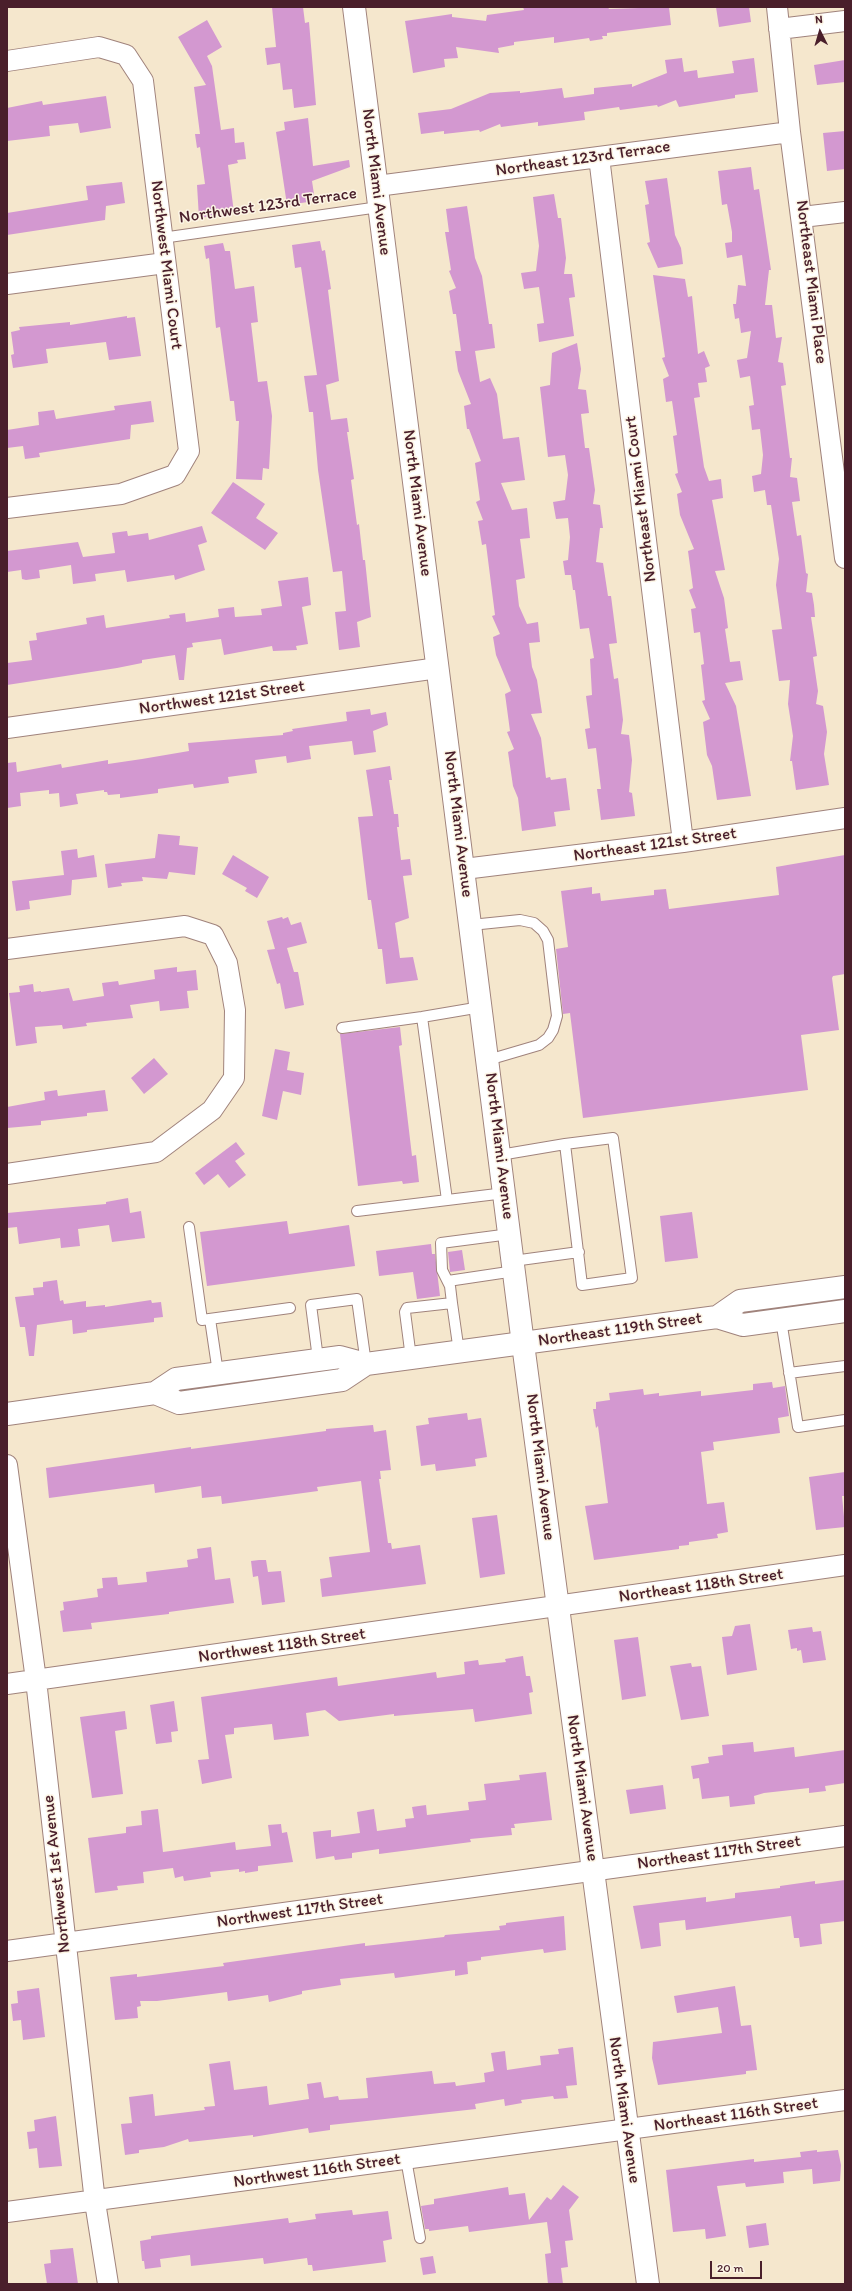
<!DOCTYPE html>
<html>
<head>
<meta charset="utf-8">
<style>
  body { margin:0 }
  #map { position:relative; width:852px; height:2291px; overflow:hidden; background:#f5e7cd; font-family:Itim,sans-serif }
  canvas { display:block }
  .frame { position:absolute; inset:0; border:8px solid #4a1f2b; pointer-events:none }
  .north { position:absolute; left:800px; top:12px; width:40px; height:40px; -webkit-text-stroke:3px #fcf5e5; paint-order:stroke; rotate:355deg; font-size:11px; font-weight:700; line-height:16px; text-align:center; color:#4a1f2b }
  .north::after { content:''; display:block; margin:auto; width:14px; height:18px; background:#4a1f2b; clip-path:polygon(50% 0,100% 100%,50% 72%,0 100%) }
  .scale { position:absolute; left:710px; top:2261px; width:52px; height:18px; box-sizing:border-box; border:2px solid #4a1f2b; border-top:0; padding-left:5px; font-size:12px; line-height:14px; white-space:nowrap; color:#4a1f2b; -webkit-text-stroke:3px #fcf5e5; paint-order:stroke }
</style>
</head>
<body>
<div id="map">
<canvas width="852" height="2291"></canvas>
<div class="frame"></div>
<div class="north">N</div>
<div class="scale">20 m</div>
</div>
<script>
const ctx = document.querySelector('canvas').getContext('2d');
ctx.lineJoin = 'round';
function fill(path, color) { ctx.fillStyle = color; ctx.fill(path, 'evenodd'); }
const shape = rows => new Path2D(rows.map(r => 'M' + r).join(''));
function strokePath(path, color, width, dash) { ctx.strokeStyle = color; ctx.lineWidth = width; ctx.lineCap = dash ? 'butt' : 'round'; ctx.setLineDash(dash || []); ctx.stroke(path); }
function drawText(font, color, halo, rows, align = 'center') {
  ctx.font = font + ' Itim,sans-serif'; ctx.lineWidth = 3; ctx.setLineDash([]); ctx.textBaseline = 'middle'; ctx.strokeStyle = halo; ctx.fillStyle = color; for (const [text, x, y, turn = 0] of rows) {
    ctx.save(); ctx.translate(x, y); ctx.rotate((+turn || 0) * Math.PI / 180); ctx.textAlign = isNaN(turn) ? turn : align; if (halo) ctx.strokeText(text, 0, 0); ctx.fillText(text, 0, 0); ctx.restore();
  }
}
const building = shape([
  [272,7,303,7,305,23,309,22,316,105,294,108,292,89,283,90,280,63,267,65,265,48,276,47],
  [523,7,608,7,609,9,669,7,671,25,607,33,607,36,602,36,603,39,590,41,589,38,554,43,554,37,514,42,514,45,498,48,499,53,456,47,458,58,444,59,445,67,413,73,405,21,452,14,452,17,486,21,487,15,524,10],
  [716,7,749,7,751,22,719,27],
  [207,20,222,47,207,56,212,66,221,130,234,128,235,143,244,142,246,159,237,160,238,163,228,165,234,213,199,218,197,185,205,184,200,147,197,148,195,134,200,134,194,87,206,85,178,37],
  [682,58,684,72,697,70,698,78,734,73,732,61,754,58,758,92,735,95,735,98,679,107,676,100,658,107,657,105,620,110,619,107,584,112,585,120,538,126,538,122,501,127,500,124,480,132,479,130,444,134,444,131,421,134,418,113,451,109,490,93,520,91,520,93,562,88,564,98,594,94,594,88,632,84,632,87,667,73,665,60],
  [845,60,845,82,817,85,814,65],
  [106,96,111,128,80,133,78,123,49,126,50,136,7,141,7,108,42,101,43,105],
  [308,118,313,166,349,160,350,167,312,181,315,201,287,205,276,132,285,130,284,122],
  [845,131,845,169,827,171,823,133],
  [751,167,754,190,759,189,771,270,769,270,765,305,772,305,776,338,782,337,778,362,783,363,786,385,781,386,790,458,792,458,790,477,797,478,800,501,792,502,797,536,801,535,806,573,808,574,806,592,812,593,814,605,815,617,811,617,817,656,813,657,818,691,816,704,823,706,827,732,824,754,829,785,796,790,792,761,790,761,793,736,788,704,790,680,779,681,772,630,782,629,776,585,779,559,771,505,767,505,765,490,754,492,752,476,761,474,763,455,760,429,752,430,749,406,754,405,750,376,740,378,737,360,747,358,751,331,741,333,739,318,735,319,733,304,736,304,738,285,746,286,742,255,727,258,725,243,732,242,732,232,727,204,722,205,718,171],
  [667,178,675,235,681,248,683,264,658,268,647,243,650,242,645,205,649,204,645,181],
  [122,182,125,203,106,206,105,220,7,235,7,213,88,200,86,186],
  [554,194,558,218,561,218,566,258,564,274,572,274,575,297,569,298,574,336,539,342,537,324,544,323,539,287,524,289,521,273,536,271,539,246,533,197],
  [467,206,475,258,482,276,489,324,492,324,495,348,475,351,480,382,490,378,497,394,503,439,519,437,525,480,501,483,512,510,527,508,530,538,520,539,525,578,516,580,519,606,527,624,538,622,540,642,529,643,532,667,537,680,542,713,531,714,541,738,546,778,550,777,551,780,566,778,570,810,554,812,556,826,522,831,518,798,513,786,508,752,514,749,507,732,510,731,505,694,511,691,496,655,493,637,500,634,492,616,495,615,486,544,482,545,478,521,483,520,476,502,480,500,475,463,481,461,469,429,467,429,464,406,471,404,458,371,455,351,461,351,456,314,453,314,449,291,456,288,449,271,451,270,445,232,449,232,446,209],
  [320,241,322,251,325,250,331,289,328,290,339,381,326,385,331,420,347,418,349,432,347,432,354,479,351,480,357,525,359,524,363,560,365,560,371,617,357,622,360,647,339,650,335,612,346,611,342,571,333,572,318,470,313,412,309,412,304,376,317,375,301,267,295,268,292,245],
  [223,243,225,251,230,251,235,289,254,286,258,322,251,323,258,382,267,381,272,416,269,469,263,468,262,480,236,479,239,421,236,421,234,401,230,401,220,327,216,328,209,258,206,259,204,246],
  [653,275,685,279,688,297,692,296,698,354,704,351,710,366,705,368,707,382,698,383,700,397,694,398,704,467,709,481,721,479,723,498,712,500,725,570,715,571,724,598,728,628,725,629,730,662,740,661,743,680,725,683,736,706,751,796,717,800,712,766,707,755,703,722,710,719,702,701,705,700,701,665,704,664,700,632,694,633,691,609,696,608,689,590,693,588,688,551,694,549,680,515,677,494,682,492,675,474,678,473,673,436,677,435,672,401,666,402,663,379,669,376,662,358,665,357],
  [127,316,127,318,135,317,141,356,109,360,106,342,46,349,48,363,13,368,11,355,14,354,11,332,20,330,19,327,70,322,70,325],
  [577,343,581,369,578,389,586,390,589,413,581,414,585,448,589,448,595,490,593,504,600,505,603,528,600,528,596,562,603,563,608,596,611,596,617,643,609,644,614,679,618,678,623,720,621,734,629,735,632,760,629,792,632,793,635,816,601,820,597,789,601,789,596,748,588,749,585,729,590,728,586,696,592,695,590,659,594,658,589,628,580,629,575,590,573,590,571,575,565,575,563,561,568,560,570,537,568,518,556,519,553,502,565,500,568,475,565,455,548,457,540,387,550,385,552,353],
  [151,401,154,422,131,425,130,439,39,453,40,457,25,459,23,446,7,448,7,430,39,425,38,412,54,410,56,419,115,410,114,406],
  [233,482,265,504,256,518,278,533,265,550,211,513],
  [202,526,207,542,198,545,205,570,175,580,174,575,127,582,125,570,95,574,96,581,73,584,71,565,39,570,40,578,26,580,22,579,21,570,7,572,7,551,78,542,83,557,115,553,112,533,127,531,128,536,148,533,149,540],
  [308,577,311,605,302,607,308,644,296,646,297,650,273,651,272,646,224,655,221,639,192,643,193,647,187,648,184,680,179,680,175,655,142,660,142,663,117,668,7,685,7,663,32,660,29,641,37,640,36,633,87,624,86,618,104,615,106,628,170,618,169,615,185,613,186,622,219,617,218,609,234,607,235,617,262,615,261,609,282,606,278,581],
  [370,709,371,715,386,712,388,725,373,731,376,752,354,755,352,741,309,746,311,759,287,763,286,756,255,760,257,773,228,777,229,783,194,788,193,784,158,789,158,793,120,798,120,794,108,795,107,792,104,792,104,790,76,794,78,804,60,807,59,793,49,794,49,790,20,793,21,806,7,808,7,763,16,762,17,772,61,764,62,768,108,760,108,764,142,759,189,751,188,743,283,735,283,733,293,731,292,729,347,721,346,712],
  [390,766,392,780,389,780,394,814,398,814,399,827,397,827,401,860,410,859,412,875,403,876,409,918,395,923,400,958,413,957,418,980,386,984,382,949,378,949,371,900,368,900,358,817,373,816,366,770],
  [158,834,180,836,179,845,198,847,195,875,169,872,167,879,142,877,143,881,121,883,122,886,108,888,105,864,155,858],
  [77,849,78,858,94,855,97,877,72,880,71,895,29,901,30,909,16,911,12,881,64,875,61,851],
  [233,855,269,877,257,898,245,891,247,888,222,874],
  [845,855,845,974,833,976,832,978,839,1030,801,1035,808,1090,583,1118,570,1013,563,1014,556,949,568,947,561,891,592,887,592,894,600,893,601,901,654,895,654,890,666,889,669,909,779,895,776,867],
  [282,917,283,919,288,917,291,925,301,922,307,943,287,948,294,972,298,972,304,1005,285,1009,280,983,277,984,267,950,275,949,267,921],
  [177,967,177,972,196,970,198,990,187,991,189,1008,160,1011,159,1001,130,1005,133,1018,86,1023,87,1026,63,1029,62,1025,35,1027,37,1043,16,1046,9,993,20,992,19,986,33,984,34,992,41,991,41,992,69,988,73,1001,104,996,102,983,118,981,119,985,155,979,154,970],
  [400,1027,402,1045,399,1046,412,1156,416,1155,419,1182,403,1184,402,1181,358,1186,340,1034],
  [275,1049,290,1052,287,1070,304,1073,301,1095,283,1091,277,1120,262,1116],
  [154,1058,168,1074,144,1094,131,1078],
  [57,1090,58,1096,105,1090,108,1111,87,1113,87,1116,41,1121,41,1125,7,1128,7,1107,45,1100,44,1092],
  [236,1142,245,1154,235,1161,246,1175,229,1188,218,1174,204,1185,195,1173],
  [128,1198,130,1213,141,1211,145,1238,112,1242,109,1225,78,1229,80,1246,61,1248,60,1238,19,1244,17,1227,7,1228,7,1213,106,1204,106,1202],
  [692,1212,698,1258,665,1262,660,1216],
  [287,1221,289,1234,349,1225,355,1266,207,1286,200,1232],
  [431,1244,432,1254,435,1254,440,1296,417,1299,413,1272,379,1276,376,1251],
  [462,1250,465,1270,450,1272,448,1252],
  [57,1280,60,1301,63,1300,64,1304,86,1301,86,1307,105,1305,105,1307,151,1300,152,1303,161,1302,163,1317,154,1318,154,1322,87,1330,87,1332,73,1334,72,1320,37,1325,34,1356,29,1356,25,1327,20,1327,15,1297,34,1295,33,1288,43,1287,43,1282],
  [772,1382,773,1388,785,1386,786,1394,789,1416,778,1418,780,1433,713,1442,714,1450,701,1452,707,1504,724,1502,728,1532,717,1534,718,1538,689,1542,689,1545,679,1546,679,1549,594,1560,585,1506,608,1503,598,1426,596,1428,593,1409,596,1409,596,1402,610,1400,609,1393,643,1389,644,1395,659,1393,659,1396,701,1391,701,1396,753,1390,753,1384],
  [467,1413,468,1420,481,1418,487,1457,475,1459,476,1466,436,1471,435,1464,421,1466,416,1426,429,1424,428,1418],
  [373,1425,374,1432,386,1430,391,1470,380,1471,381,1479,379,1479,388,1543,391,1543,392,1549,420,1545,426,1584,322,1597,320,1579,332,1577,329,1557,370,1552,361,1481,317,1487,318,1491,222,1504,221,1496,202,1498,201,1486,155,1493,154,1484,49,1498,46,1468,191,1447,191,1449,326,1431,326,1429],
  [845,1472,845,1496,842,1496,845,1527,816,1530,809,1477],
  [497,1515,505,1574,480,1578,472,1518],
  [211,1547,215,1580,230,1578,234,1603,169,1612,169,1614,91,1623,92,1629,63,1632,60,1611,64,1610,63,1602,98,1597,97,1589,103,1588,102,1578,117,1577,118,1585,147,1582,146,1572,188,1567,187,1560,198,1558,197,1549],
  [259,1560,266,1560,268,1572,281,1571,285,1602,262,1605,258,1576,253,1577,251,1561],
  [750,1624,757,1670,727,1675,722,1637,732,1636,735,1626],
  [812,1627,813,1632,821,1631,826,1660,803,1663,801,1650,797,1651,797,1648,791,1649,788,1630],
  [638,1637,646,1696,622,1700,614,1640],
  [523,1656,526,1676,530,1676,533,1692,529,1693,532,1714,475,1722,473,1709,394,1716,394,1714,339,1721,325,1710,306,1713,309,1736,274,1740,272,1724,234,1728,234,1734,225,1735,232,1778,202,1784,198,1760,209,1759,201,1697,337,1677,338,1686,436,1672,437,1678,465,1674,464,1662,478,1660,479,1665,506,1662,505,1659],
  [691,1663,692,1667,701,1666,709,1716,681,1720,670,1666],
  [174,1701,178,1731,171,1732,172,1742,156,1744,150,1705],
  [125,1711,127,1729,115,1731,123,1794,92,1798,80,1717],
  [753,1742,754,1752,794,1747,795,1757,845,1750,845,1783,825,1786,826,1791,809,1793,809,1788,764,1793,754,1796,755,1804,730,1807,729,1796,702,1799,699,1778,693,1779,691,1766,709,1763,708,1757,723,1755,722,1745],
  [546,1772,552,1820,514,1824,515,1828,511,1828,512,1835,470,1839,471,1842,379,1854,379,1849,352,1853,352,1858,335,1860,334,1856,316,1859,313,1832,331,1830,331,1837,360,1833,357,1812,374,1809,377,1831,406,1827,405,1819,414,1818,412,1807,426,1805,427,1815,469,1810,468,1802,486,1800,484,1784,520,1780,519,1775],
  [663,1785,666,1809,630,1814,626,1790],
  [158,1809,163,1852,235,1842,236,1850,271,1846,268,1825,281,1824,282,1833,287,1832,293,1862,258,1866,258,1871,245,1873,245,1871,239,1872,239,1869,210,1872,211,1877,184,1881,183,1876,175,1878,173,1868,143,1872,144,1883,117,1886,118,1890,95,1893,88,1838,126,1833,126,1827,142,1825,141,1811],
  [845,1880,845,1921,820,1924,822,1944,800,1947,799,1938,794,1938,791,1916,686,1930,685,1920,659,1923,661,1946,641,1949,633,1906,706,1897,706,1902,735,1898,735,1893,780,1888,780,1886,815,1881,815,1884],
  [564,1916,566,1950,544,1953,543,1949,481,1957,481,1960,467,1962,468,1974,455,1976,455,1970,395,1978,394,1973,340,1979,341,1985,302,1991,302,1994,269,2002,268,1995,228,2001,227,1992,157,2001,140,2001,141,2006,137,2007,138,2018,115,2020,110,1977,137,1974,137,1977,224,1966,223,1963,365,1943,365,1946,444,1937,445,1935,500,1930,499,1926,506,1925,506,1923],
  [735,1986,741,2026,751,2025,757,2070,746,2071,746,2074,658,2085,652,2058,653,2042,722,2033,718,2007,677,2013,674,1996],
  [39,1988,45,2037,23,2040,21,2020,13,2021,11,2004,18,2003,17,1991],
  [573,2047,577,2085,566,2086,568,2098,554,2099,553,2096,521,2100,522,2103,505,2106,504,2099,475,2104,476,2109,330,2125,330,2130,309,2133,308,2128,253,2137,253,2135,189,2142,188,2139,164,2147,139,2150,139,2153,125,2155,121,2124,132,2123,129,2097,153,2094,155,2116,205,2110,204,2107,215,2106,209,2064,230,2061,234,2090,267,2086,269,2105,309,2099,307,2084,321,2082,324,2098,338,2096,339,2100,368,2098,366,2078,432,2071,434,2084,455,2082,456,2086,485,2082,484,2073,494,2071,491,2053,505,2051,507,2070,541,2065,540,2056,559,2054,558,2049],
  [56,2116,62,2166,39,2168,37,2148,29,2149,27,2132,35,2131,34,2120],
  [817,2150,817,2152,838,2150,841,2165,840,2181,813,2184,812,2169,783,2172,784,2183,746,2187,745,2183,717,2186,726,2236,706,2239,705,2229,673,2232,666,2170,754,2159,754,2162,801,2157,800,2152],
  [563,2185,579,2197,569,2210,573,2240,565,2241,568,2267,561,2268,563,2284,548,2284,545,2254,551,2253,547,2222,469,2232,468,2226,429,2231,429,2229,425,2229,421,2206,434,2204,434,2199,508,2187,509,2195,525,2193,529,2220,547,2197,551,2200],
  [352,2210,353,2215,388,2211,392,2239,383,2241,386,2262,313,2271,312,2265,308,2265,307,2258,264,2264,263,2258,191,2266,190,2255,160,2259,161,2267,145,2269,144,2261,142,2261,140,2241,151,2239,151,2236,288,2218,289,2223,316,2219,315,2214],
  [766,2223,769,2245,749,2248,746,2226],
  [73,2248,78,2284,47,2284,44,2264,51,2263,50,2250],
  [433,2256,436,2273,423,2275,420,2258]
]);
const service = shape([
  [162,238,379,207],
  [471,925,520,920,534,923,543,931,548,940,557,1016,553,1030,548,1038,539,1045,488,1060],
  [422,1017,447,1200],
  [342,1028,422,1017,481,1007],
  [500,1155,565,1144,613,1138,632,1278,582,1285,565,1144],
  [357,1211,505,1193],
  [189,1227,202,1320,290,1308],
  [513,1261,579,1252],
  [448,1281,515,1271],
  [452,1303,450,1286,442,1270,441,1243,510,1234],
  [210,1319,218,1373],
  [781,1320,798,1427,845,1420],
  [411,1358,405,1312,407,1308,452,1303,459,1352],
  [318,1359,311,1305,357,1299,366,1364],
  [789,1373,845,1366],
  [406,2159,420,2238]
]);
const minor = shape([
  [777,7,790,132,845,558],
  [779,29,845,21],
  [7,61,99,47,126,55,143,81,189,451,175,475,121,494,7,508],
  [599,157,683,842],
  [377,186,790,132],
  [802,217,845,212],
  [7,284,165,263],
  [7,728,438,668],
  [464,869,683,842,845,818],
  [7,949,185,926,213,935,227,963,235,1010,234,1078,212,1110,156,1152,7,1174],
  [7,1465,36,1680,95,2202,108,2284],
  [7,1684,845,1565],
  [7,1951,845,1836],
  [7,2212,845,2100]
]);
const tertiary = shape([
  [354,7,523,1344,648,2284]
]);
const secondary = shape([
  [717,1317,740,1301,845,1287],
  [155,1393,179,1403,342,1380,366,1364],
  [7,1414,155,1393,176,1379,340,1357,366,1364,717,1317,743,1325,845,1311]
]);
const streetNames = [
  ["Northeast 123rd Terrace",583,159,-8],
  ["North Miami Avenue",376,182,83],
  ["Northwest 123rd Terrace",268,206,-8],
  ["Northwest Miami Court",166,265,83],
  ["Northeast Miami Place",811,282,83],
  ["Northeast Miami Court",641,499,-97],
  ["North Miami Avenue",417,503,83],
  ["Northwest 121st Street",222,698,-8],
  ["North Miami Avenue",458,824,83],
  ["Northeast 121st Street",655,845,-8],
  ["North Miami Avenue",499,1146,83],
  ["Northeast 119th Street",620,1330,-8],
  ["North Miami Avenue",540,1467,83],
  ["Northeast 118th Street",701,1586,-8],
  ["Northwest 118th Street",282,1646,-8],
  ["North Miami Avenue",582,1788,82],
  ["Northeast 117th Street",719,1853,-8],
  ["Northwest 1st Avenue",57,1874,-96],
  ["Northwest 117th Street",300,1911,-8],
  ["North Miami Avenue",624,2110,82],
  ["Northeast 116th Street",736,2115,-8],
  ["Northwest 116th Street",317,2171,-8]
];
fill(building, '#d398d0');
strokePath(service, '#a0837c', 12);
strokePath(minor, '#a0837c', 22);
strokePath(tertiary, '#a0837c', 24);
strokePath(secondary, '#a0837c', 24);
strokePath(service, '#fff', 10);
strokePath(minor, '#fff', 20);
strokePath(tertiary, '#fff', 22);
strokePath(secondary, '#fff', 22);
drawText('17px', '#4a1f2b', '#fcf5e5', streetNames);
</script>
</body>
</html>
